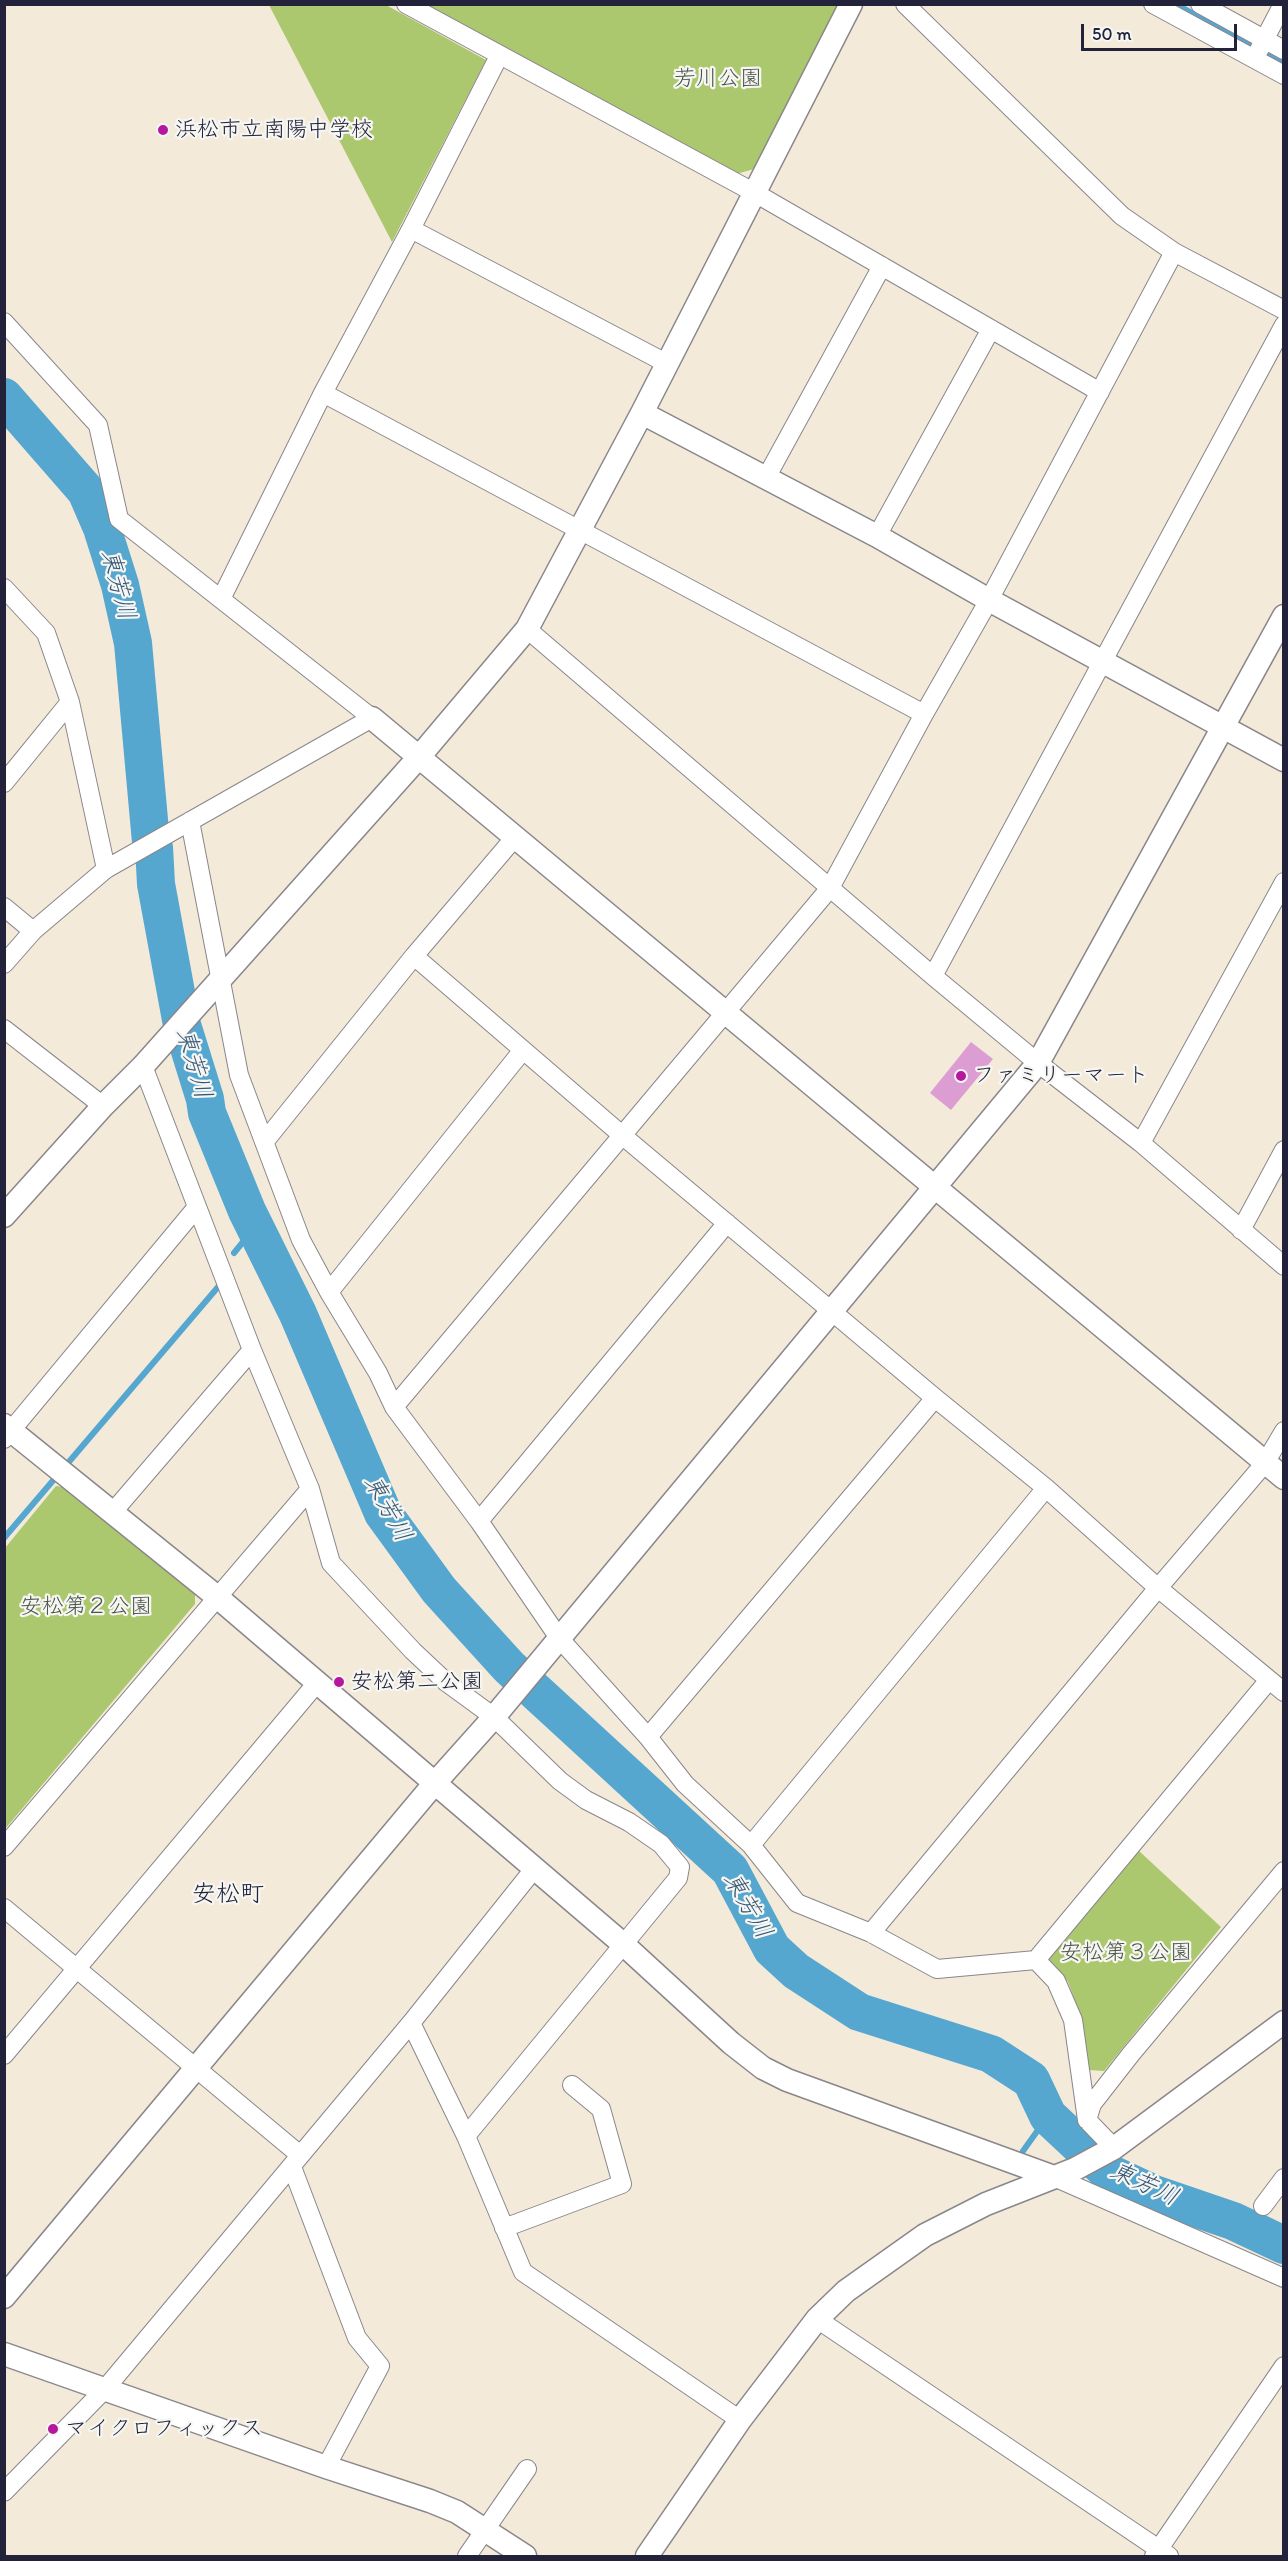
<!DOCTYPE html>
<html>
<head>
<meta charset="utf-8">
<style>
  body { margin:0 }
  #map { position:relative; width:1288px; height:2561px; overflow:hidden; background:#f3eada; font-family:Itim,sans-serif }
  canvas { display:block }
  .frame { position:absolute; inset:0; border:6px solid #22223b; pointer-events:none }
  .scale { position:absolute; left:1081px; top:24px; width:156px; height:27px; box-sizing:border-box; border:3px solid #22223b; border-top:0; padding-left:8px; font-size:18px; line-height:21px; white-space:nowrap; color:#22223b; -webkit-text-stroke:4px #f6f6f2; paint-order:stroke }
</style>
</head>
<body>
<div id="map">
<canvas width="1288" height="2561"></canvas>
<div class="frame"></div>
<div class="scale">50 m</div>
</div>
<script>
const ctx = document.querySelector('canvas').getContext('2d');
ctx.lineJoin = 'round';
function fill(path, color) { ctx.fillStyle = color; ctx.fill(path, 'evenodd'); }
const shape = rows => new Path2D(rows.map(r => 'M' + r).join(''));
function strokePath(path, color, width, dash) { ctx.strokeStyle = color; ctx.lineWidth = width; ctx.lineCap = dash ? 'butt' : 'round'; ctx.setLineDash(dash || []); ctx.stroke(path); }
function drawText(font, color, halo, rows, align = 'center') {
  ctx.font = font + ' Itim,"Klee One",sans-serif'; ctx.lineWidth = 4.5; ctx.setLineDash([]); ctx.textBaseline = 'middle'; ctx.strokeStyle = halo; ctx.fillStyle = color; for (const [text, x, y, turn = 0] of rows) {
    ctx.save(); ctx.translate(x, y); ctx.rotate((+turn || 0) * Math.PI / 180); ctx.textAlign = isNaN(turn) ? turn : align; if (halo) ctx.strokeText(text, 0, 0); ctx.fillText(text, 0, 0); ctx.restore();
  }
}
const green = shape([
  [269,5,386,5,486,60,392,242],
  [428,5,841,5,758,168,736,174],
  [56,1486,71,1488,195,1592,195,1604,5,1829,5,1548],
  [1138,1850,1221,1927,1104,2071,1089,2070,1082,2019,1068,1982,1047,1957]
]);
const stream = shape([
  [1175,4,1284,63],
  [234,1253,255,1227],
  [4,1538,218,1287],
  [1023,2151,1048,2116]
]);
const river = shape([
  [4,397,86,491,102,528,120,585,133,643,151,842,154,847,156,884,182,1025,205,1099,207,1113,247,1211,298,1314,383,1513,439,1590,509,1667,730,1870,772,1949,796,1971,859,2012,991,2054,1031,2080,1048,2116,1109,2173,1154,2194,1233,2221,1284,2245]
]);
const building = shape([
  [971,1042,993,1059,951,1110,930,1093]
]);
const minor = shape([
  [406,4,755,193,1100,392],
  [905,4,1122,216,1174,252,1284,310],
  [1153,4,1284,75],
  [1200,4,1284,50],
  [1259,50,1283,4],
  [411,229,666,363],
  [4,322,98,425,119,519,372,718,106,869,33,931,4,964],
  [323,393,924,714],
  [766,478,882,266],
  [877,536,991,329],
  [4,588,46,633,70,702,106,869],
  [221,599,323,393,411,229,499,56],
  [527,629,933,976,1038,1063,1141,1143,1284,1266],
  [4,783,70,702],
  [190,821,239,1075,301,1240,329,1292,378,1373,394,1407,479,1521,559,1638,648,1737,685,1784,751,1845,797,1903,871,1933,937,1969,1036,1960,1269,1680],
  [4,907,33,931],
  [414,956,623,1136,935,1398,1046,1488,1158,1588,1284,1692],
  [933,976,1284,325],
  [4,1029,103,1106],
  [143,1066,252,1350,310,1489,331,1563,413,1651,446,1682,494,1717,560,1781,586,1800,629,1822,661,1844,680,1867,678,1878,466,2136],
  [265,1141,414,956,516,836],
  [1141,1143,1284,882],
  [1241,1230,1284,1150],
  [329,1292,523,1050],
  [394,1407,830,888,924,714,989,600,1174,252],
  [4,1439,197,1207],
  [112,1513,252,1350],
  [479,1521,727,1223],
  [648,1737,935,1398],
  [751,1845,1046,1488],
  [4,1847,310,1489],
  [4,1908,300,2155],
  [871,1933,1158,1588,1265,1463,1284,1431],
  [1036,1960,1056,1981,1073,2020,1087,2120,1114,2148],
  [411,2023,466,2136,523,2272,740,2420],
  [4,2055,316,1684],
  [1087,2120,1092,2104,1131,2054,1284,1871],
  [292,2167,357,2338,380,2366,326,2467],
  [1054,2177,1284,2278],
  [1263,2206,1284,2178],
  [504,2228,622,2184,601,2109,572,2085],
  [817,2319,1169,2556],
  [4,2492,105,2389,411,2023,534,1869],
  [467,2556,527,2469],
  [1154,2556,1284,2366]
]);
const tertiary = shape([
  [642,413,877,536,989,600,1284,760],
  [372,718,1284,1478],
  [4,1216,103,1106,143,1066,419,757,527,629,642,413,851,4],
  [4,1425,216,1596,623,1944,731,2043,763,2068,787,2080,1054,2177],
  [4,2297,434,1784,494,1717,1038,1063,1284,616],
  [4,2354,326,2467,430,2501,457,2512,525,2556],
  [647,2556,740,2420,817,2319,846,2291,925,2235,986,2204,1075,2169,1114,2148,1284,2022]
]);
const markers = [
  [163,130,6,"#b5179e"],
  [961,1076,6,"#b5179e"],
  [339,1682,6,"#b5179e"],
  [53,2429,6,"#b5179e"]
];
const parkNames = [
  ["芳川公園",718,79],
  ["安松第２公園",86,1607],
  ["安松第３公園",1126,1953]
];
const poiNames = [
  ["浜松市立南陽中学校",175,130],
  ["ファミリーマート",973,1076],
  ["安松第二公園",351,1682],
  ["マイクロフィックス",65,2429]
];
const waterNames = [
  ["東芳川",117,585,75],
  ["東芳川",193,1064,74],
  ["東芳川",387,1509,61],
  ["東芳川",747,1906,60],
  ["東芳川",1144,2185,25]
];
const neighbourhoodNames = [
  ["安松町",228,1895]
];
fill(green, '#abc86e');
strokePath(stream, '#55a7d0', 6);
strokePath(river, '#55a7d0', 38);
fill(building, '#dc9dd2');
strokePath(minor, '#8a868a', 20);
strokePath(tertiary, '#8a868a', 25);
strokePath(minor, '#fff', 18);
strokePath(tertiary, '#fff', 22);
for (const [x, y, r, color] of markers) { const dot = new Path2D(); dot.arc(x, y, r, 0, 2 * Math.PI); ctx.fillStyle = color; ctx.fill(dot); strokePath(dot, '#f6f6f2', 2); }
drawText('22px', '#4b544a', '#f6f6f2', parkNames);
drawText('22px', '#22223b', '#f6f6f2', poiNames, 'left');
drawText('italic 24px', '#365777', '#f6f6f2', waterNames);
drawText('24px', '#22223b', '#f6f6f2', neighbourhoodNames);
</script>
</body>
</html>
